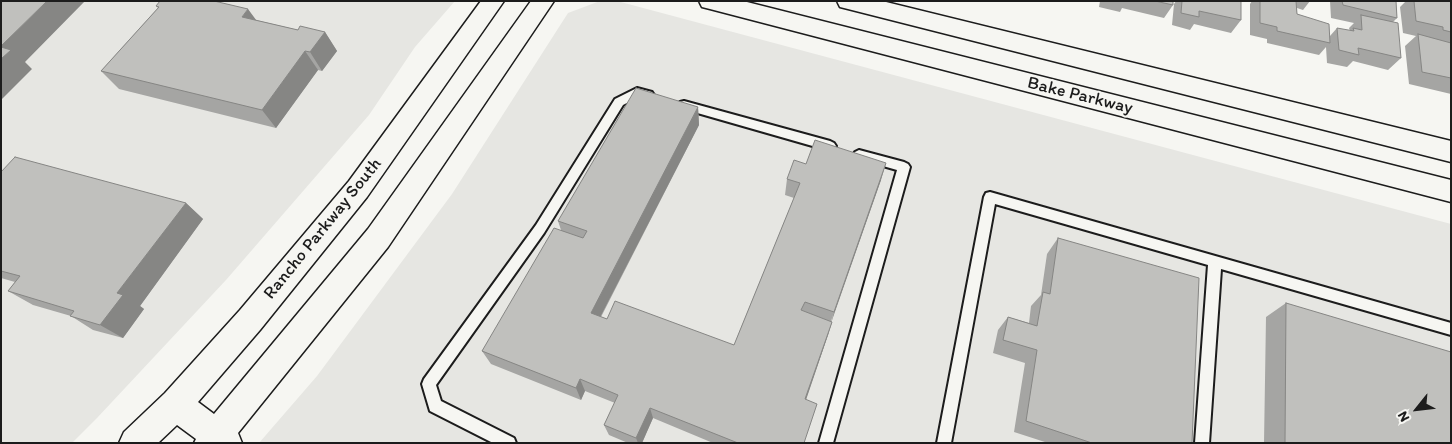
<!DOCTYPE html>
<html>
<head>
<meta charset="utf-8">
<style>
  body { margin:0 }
  #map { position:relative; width:1452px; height:444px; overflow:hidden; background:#f6f6f2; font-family:Itim,sans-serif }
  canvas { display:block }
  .frame { position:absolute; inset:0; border:2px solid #1c1c1c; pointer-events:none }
  .north { position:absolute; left:1392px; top:384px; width:50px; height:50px; -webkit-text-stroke:4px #f6f6f2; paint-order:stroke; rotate:241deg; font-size:14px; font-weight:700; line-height:20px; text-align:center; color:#1c1c1c }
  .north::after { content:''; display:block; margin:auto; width:18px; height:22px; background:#1c1c1c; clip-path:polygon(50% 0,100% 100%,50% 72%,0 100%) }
</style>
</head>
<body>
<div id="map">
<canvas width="1452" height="444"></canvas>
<div class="frame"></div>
<div class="north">N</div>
</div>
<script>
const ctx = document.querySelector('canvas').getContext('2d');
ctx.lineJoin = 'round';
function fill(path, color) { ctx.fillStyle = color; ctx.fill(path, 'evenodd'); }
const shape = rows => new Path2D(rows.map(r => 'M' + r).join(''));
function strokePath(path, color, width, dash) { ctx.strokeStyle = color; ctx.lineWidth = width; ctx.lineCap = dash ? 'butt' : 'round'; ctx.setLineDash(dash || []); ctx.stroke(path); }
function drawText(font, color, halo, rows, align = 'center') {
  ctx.font = font + ' Itim,sans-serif'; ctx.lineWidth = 4; ctx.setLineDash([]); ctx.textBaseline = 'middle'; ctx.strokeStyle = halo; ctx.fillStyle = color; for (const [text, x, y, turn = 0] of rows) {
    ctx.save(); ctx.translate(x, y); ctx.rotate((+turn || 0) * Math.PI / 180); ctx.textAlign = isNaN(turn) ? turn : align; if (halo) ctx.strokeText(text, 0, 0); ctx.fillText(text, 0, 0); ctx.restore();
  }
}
const built = shape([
  [1,1,455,1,415,47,369,115,226,280,97,418,72,443,1,443],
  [600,1,617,1,1451,224,1451,443,259,443,317,376,452,194,568,13]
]);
const lane = shape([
  [637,88,652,92,654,95,652,98,648,99,638,97,623,105,544,233,436,385,441,401,514,438,516,443,493,443,430,411,422,384,424,379,536,225,615,99,637,88],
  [684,101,830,141,834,143,836,146,834,149,830,151,680,108,678,105,680,102,684,101],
  [859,150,904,162,908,164,910,167,833,443,819,443,897,170,855,158,853,155,855,152,859,150],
  [990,192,1451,323,1451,335,1221,269,1209,443,1195,443,1208,265,995,204,951,443,937,443,984,197,986,193,990,192]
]);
const secondary = shape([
  [481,1,504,1,367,197,260,330,198,402,214,414,368,229,531,1,554,1,388,247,238,433,242,443,194,443,196,439,177,425,158,443,119,443,124,432,165,393,240,310,349,181,481,1],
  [699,1,743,1,1451,180,1451,202,710,9,702,7,699,1],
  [837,1,882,1,1451,141,1451,162,848,9,840,7,837,1]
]);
const wall = shape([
  [1100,1,1173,1,1173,5,1164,18,1122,8,1120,12,1099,7],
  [1176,1,1241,1,1241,20,1231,33,1194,24,1190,30,1172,25,1174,4],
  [1252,1,1310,1,1303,10,1297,8,1297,14,1330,36,1337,28,1350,31,1349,28,1354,23,1331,18,1330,1,1396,1,1397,18,1393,22,1401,58,1388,70,1353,61,1347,67,1327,63,1326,47,1319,55,1267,43,1267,39,1250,35,1250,4],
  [1406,1,1451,1,1451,94,1409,84,1405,46,1416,36,1403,33,1400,7],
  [156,6,256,20,298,30,325,32,337,51,322,71,318,70,276,128,119,89,101,71,158,8],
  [698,107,699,125,601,317,607,319,734,345,794,198,785,195,787,179,806,164,881,180,831,321,832,322,828,335,806,400,804,443,713,443,653,418,642,443,628,443,609,435,604,425,615,403,585,391,581,400,491,364,482,351,561,230,558,221],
  [1,172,186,203,203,219,140,306,144,309,123,338,93,330,71,316,33,305,8,291,15,282,1,278],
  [1058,238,1192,443,1048,443,1014,432,1025,363,993,353,998,330,1008,317,1029,323,1031,306,1041,295,1047,254],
  [1286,303,1451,443,1264,443,1266,317]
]);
const shadedWall = shape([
  [47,1,85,1,25,62,32,69,1,100,1,46],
  [248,9,262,28,242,17],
  [325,32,337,51,322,71,310,52],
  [305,51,318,70,276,128,262,110],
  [698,107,699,125,595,327,591,313],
  [886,163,881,180,830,326,834,312],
  [186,203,203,219,140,306,144,309,123,338,100,325,117,293],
  [832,322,828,335,802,411,805,399],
  [580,379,585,391,581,400,576,388],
  [650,408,653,418,642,443,638,443,636,438]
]);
const building = shape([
  [1,1,47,1,1,46,1,1],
  [160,1,214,1,248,9,242,17,298,30,300,26,325,32,310,52,305,51,262,110,101,71,159,7,156,6,160,1],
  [1155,1,1173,1,1173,5,1155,1],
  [1182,1,1241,1,1241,20,1199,11,1199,17,1181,13,1182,1],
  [1260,1,1296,1,1297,14,1329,24,1330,43,1277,31,1277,27,1260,23,1260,1],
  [1342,1,1396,1,1397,18,1343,5,1342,1],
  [1414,1,1451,1,1451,32,1443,30,1443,27,1416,21,1414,1],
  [1361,15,1398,23,1401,58,1358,48,1359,55,1339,50,1337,28,1354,31,1353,28,1362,30,1361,15],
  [1418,34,1451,43,1451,78,1422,72,1418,34],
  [1,47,11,50,1,59,1,47],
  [636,88,698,107,591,313,607,319,615,301,734,345,800,183,787,179,794,160,806,164,815,140,886,163,834,312,805,302,801,310,832,322,805,399,817,404,804,443,738,443,650,408,636,438,604,425,618,395,580,379,576,388,482,351,554,228,583,238,587,231,558,221,636,88],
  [15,157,186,203,117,293,123,295,100,325,70,316,74,311,8,291,20,276,1,271,1,172,15,157],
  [1058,238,1199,278,1192,443,1092,443,1026,421,1037,350,1003,340,1008,317,1037,326,1043,292,1050,294,1058,238],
  [1286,303,1451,352,1451,443,1285,443,1286,303]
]);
const streetNames = [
  ["Bake Parkway",1080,96,14],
  ["Rancho Parkway South",323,229,-51]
];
fill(built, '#e6e6e2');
strokePath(lane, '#1c1c1c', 4);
strokePath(secondary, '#1c1c1c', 3);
fill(lane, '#f6f6f2');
fill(secondary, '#f6f6f2');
fill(wall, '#a5a5a3');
fill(shadedWall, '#868684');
fill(building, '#c0c0bd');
strokePath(building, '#868684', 1);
drawText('18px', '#1c1c1c', '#f6f6f2', streetNames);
</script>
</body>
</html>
